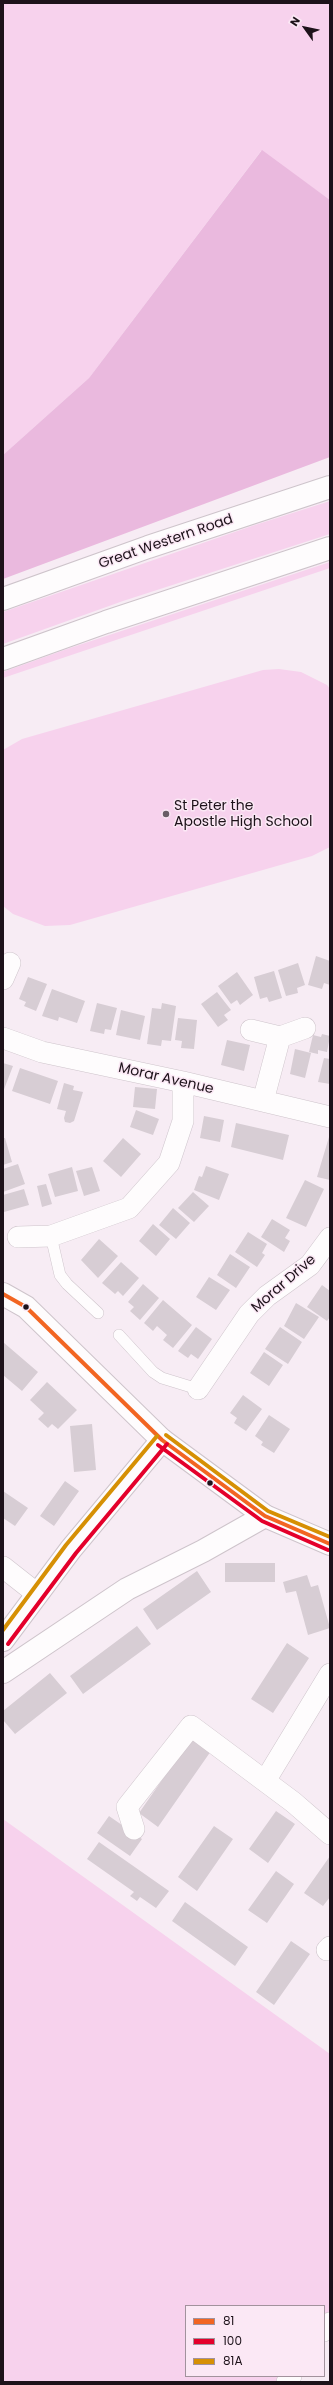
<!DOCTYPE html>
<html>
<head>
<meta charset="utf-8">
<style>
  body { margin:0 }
  #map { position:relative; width:333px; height:2385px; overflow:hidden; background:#f7ecf4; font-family:Poppins,sans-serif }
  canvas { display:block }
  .frame { position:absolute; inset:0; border:4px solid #1d121a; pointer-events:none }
  .legend { position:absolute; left:185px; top:2305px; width:140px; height:72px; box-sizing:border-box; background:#fbe8f5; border:1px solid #a2929d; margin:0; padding:5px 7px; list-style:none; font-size:12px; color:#1d121a }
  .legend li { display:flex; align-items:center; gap:8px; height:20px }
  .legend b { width:20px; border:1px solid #a2929d }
  .north { position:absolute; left:285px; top:8px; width:40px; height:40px; -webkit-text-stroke:3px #fbe8f5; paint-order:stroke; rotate:303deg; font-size:11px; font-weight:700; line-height:16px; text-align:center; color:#1d121a }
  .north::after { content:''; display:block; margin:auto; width:14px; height:18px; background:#1d121a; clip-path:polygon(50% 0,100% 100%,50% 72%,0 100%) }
</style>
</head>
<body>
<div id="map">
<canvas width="333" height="2385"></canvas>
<div class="frame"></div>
<ul class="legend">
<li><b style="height:5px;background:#f26522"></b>81</li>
<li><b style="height:5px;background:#e4002b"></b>100</li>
<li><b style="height:5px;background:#d69004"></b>81A</li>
</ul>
<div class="north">N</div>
</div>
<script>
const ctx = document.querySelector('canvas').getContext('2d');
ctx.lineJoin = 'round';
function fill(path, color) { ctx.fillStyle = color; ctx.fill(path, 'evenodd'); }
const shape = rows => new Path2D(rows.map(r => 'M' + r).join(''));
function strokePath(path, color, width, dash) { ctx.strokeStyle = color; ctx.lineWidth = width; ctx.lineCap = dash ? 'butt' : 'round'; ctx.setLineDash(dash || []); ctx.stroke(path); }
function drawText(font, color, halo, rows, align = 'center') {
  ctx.font = font + ' Poppins,sans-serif'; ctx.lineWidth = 3; ctx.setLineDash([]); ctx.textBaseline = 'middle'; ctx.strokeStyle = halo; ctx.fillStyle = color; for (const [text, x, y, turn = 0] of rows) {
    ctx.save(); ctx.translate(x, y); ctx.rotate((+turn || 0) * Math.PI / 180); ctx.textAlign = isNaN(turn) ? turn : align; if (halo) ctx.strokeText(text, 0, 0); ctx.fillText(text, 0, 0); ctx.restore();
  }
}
const green = shape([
  [3,3,330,3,330,200,261,151,89,378,3,455],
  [330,501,330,534,123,601,3,644,3,612,252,526],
  [330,562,330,568,3,678,3,672,67,649],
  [279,669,301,672,327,685,330,689,330,847,312,856,70,925,45,926,13,914,3,906,3,750,22,739,263,670],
  [3,1819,330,2054,330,2323,324,2331,324,2306,186,2306,186,2376,291,2376,287,2382,3,2382]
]);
const forest = shape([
  [262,150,330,200,330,457,3,579,3,455,89,378]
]);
const building = shape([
  [316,956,330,961,330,985,324,983,322,989,308,985],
  [298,963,305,985,297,988,298,993,286,996,278,970],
  [274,971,282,998,269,1002,267,997,260,999,254,977],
  [237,972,253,995,240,1005,237,1000,231,1004,218,986],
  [28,977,47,984,36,1011,24,1006,26,1002,19,999],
  [52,989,85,1001,77,1023,59,1017,58,1021,42,1016],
  [217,992,231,1010,224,1015,228,1020,218,1027,201,1004],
  [97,1003,117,1008,111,1030,105,1029,104,1034,90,1031],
  [162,1003,176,1006,171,1041,162,1040,161,1046,147,1044,152,1008,161,1009],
  [121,1010,145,1016,140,1040,116,1035],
  [178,1018,197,1020,194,1049,181,1048,182,1041,175,1040],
  [322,1034,330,1036,327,1052,318,1050,318,1054,309,1052,313,1035,321,1037],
  [227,1040,250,1045,244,1071,221,1065],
  [295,1049,311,1053,305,1078,290,1074],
  [324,1058,330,1059,330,1084,318,1082],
  [3,1063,13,1066,3,1092],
  [20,1068,58,1081,50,1104,12,1091],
  [64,1083,74,1086,73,1090,83,1092,74,1121,70,1123,65,1122,64,1118,66,1111,57,1109],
  [135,1087,157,1089,155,1109,133,1107],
  [136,1110,159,1119,153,1135,130,1127],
  [204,1116,224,1120,220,1142,200,1138],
  [236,1123,289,1135,283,1160,231,1147],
  [329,1137,330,1137,330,1180,317,1177],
  [3,1138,5,1138,12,1162,3,1165],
  [123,1138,141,1154,121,1177,103,1161],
  [18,1164,25,1184,3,1192,3,1169],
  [206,1166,229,1174,219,1200,194,1190,199,1176,202,1177],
  [72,1167,78,1191,55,1197,48,1174],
  [92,1167,100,1191,84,1196,76,1171],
  [305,1180,324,1189,306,1227,286,1218],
  [46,1184,52,1204,42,1207,37,1186],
  [24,1189,29,1205,4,1212,3,1195],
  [193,1192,209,1206,194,1222,178,1208],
  [173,1208,190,1223,176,1239,159,1225],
  [272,1219,290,1230,285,1238,290,1241,284,1252,261,1237],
  [153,1224,170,1239,156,1256,139,1241],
  [248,1232,267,1244,262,1253,265,1255,257,1267,235,1252],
  [99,1239,118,1256,98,1278,81,1260],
  [230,1254,250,1267,236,1288,217,1275],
  [121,1262,139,1278,123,1296,118,1291,115,1294,102,1283],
  [209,1277,230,1290,216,1310,196,1297],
  [143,1284,159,1298,140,1320,130,1311,134,1307,128,1302],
  [322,1285,330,1291,330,1317,327,1321,307,1307],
  [163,1300,192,1325,173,1348,163,1340,167,1335,157,1326,153,1331,144,1323],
  [296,1303,319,1317,304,1339,284,1326],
  [196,1327,212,1339,198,1359,191,1354,188,1358,178,1351],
  [280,1327,302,1342,288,1364,265,1349],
  [3,1342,38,1372,22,1391,3,1375],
  [264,1352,283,1365,269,1386,250,1373],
  [47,1382,77,1410,58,1429,52,1424,48,1428,38,1419,44,1413,30,1400],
  [243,1395,262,1409,246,1431,234,1423,237,1418,230,1413],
  [269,1415,290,1429,274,1453,261,1445,263,1442,255,1436],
  [92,1424,96,1470,74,1472,70,1426],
  [65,1481,79,1491,54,1526,40,1516],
  [3,1491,28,1508,15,1526,3,1518],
  [225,1563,275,1563,275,1582,225,1582],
  [197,1571,211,1592,157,1630,143,1609],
  [307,1575,311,1587,318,1585,330,1628,308,1635,296,1591,286,1593,283,1582],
  [137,1626,151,1644,83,1694,70,1676],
  [287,1643,309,1658,273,1713,251,1699],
  [50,1673,67,1693,15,1734,3,1720,3,1711],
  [192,1737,211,1751,158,1827,139,1813],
  [276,1811,295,1824,268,1863,249,1849],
  [109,1816,142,1839,130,1856,97,1833],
  [214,1826,233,1839,197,1891,178,1877],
  [99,1842,169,1891,156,1908,140,1897,137,1901,130,1896,134,1892,87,1859],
  [330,1856,330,1897,323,1906,304,1893],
  [276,1871,294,1884,267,1923,248,1910],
  [185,1902,248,1947,235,1966,172,1921],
  [291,1941,310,1954,274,2005,256,1992]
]);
const service = shape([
  [51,1236,60,1275,67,1284,98,1313],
  [119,1335,153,1372,162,1378,198,1389]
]);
const minor = shape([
  [3,979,10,963],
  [251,1030,280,1037,305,1028],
  [3,1038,42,1052,183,1082,330,1117],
  [263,1101,280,1037],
  [18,1237,51,1236,129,1208,169,1163,183,1121,183,1082],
  [198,1389,249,1314,267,1296,310,1265,330,1238],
  [3,1567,36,1593],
  [265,1781,330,1674],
  [134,1829,127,1807,191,1726,293,1802,330,1834],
  [327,1950,330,1947],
  [324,2331,330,2323],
  [287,2382,291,2376]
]);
const tertiary = shape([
  [3,1640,71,1549,162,1440],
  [3,1672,127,1589,203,1551,265,1516]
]);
const primary = shape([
  [3,599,148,547,330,487],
  [3,659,106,622,330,548],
  [3,1294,26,1307,162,1440,265,1516,330,1544]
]);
const bus1 = shape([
  [3,1294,26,1307,162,1440,265,1516,330,1544]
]);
const bus2 = shape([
  [158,1445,262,1521,328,1550],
  [8,1644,76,1553,167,1444]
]);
const bus3 = shape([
  [166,1435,268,1511,330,1537],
  [3,1630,66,1545,157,1436]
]);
const markers = [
  [166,814,4,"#695e66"],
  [26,1307,3.5,"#1d121a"],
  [210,1483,3.5,"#1d121a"]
];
const streetNames = [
  ["Great Western Road",166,542,-19],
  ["Morar Avenue",166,1079,13],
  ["Morar Drive",284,1284,-41]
];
const poiNames = [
  ["St Peter the",174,806],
  ["Apostle High School",174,822]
];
fill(green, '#f7d2ed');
fill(forest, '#eab9de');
fill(building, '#d7cdd4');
strokePath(service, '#cec4cb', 12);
strokePath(minor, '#cec4cb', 22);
strokePath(tertiary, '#cec4cb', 24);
strokePath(primary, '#cec4cb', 24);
strokePath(service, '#fefcfd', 11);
strokePath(minor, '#fefcfd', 21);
strokePath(tertiary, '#fefcfd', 22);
strokePath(primary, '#fefcfd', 22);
strokePath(bus1, '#f26522', 4);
strokePath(bus2, '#e4002b', 4);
strokePath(bus3, '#d69004', 4);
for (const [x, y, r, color] of markers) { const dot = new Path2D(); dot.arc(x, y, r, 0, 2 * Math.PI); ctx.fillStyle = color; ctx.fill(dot); strokePath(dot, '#fbe8f5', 1.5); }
drawText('14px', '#1d121a', '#fbe8f5', streetNames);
drawText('14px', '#1d121a', '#fbe8f5', poiNames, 'left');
</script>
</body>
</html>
